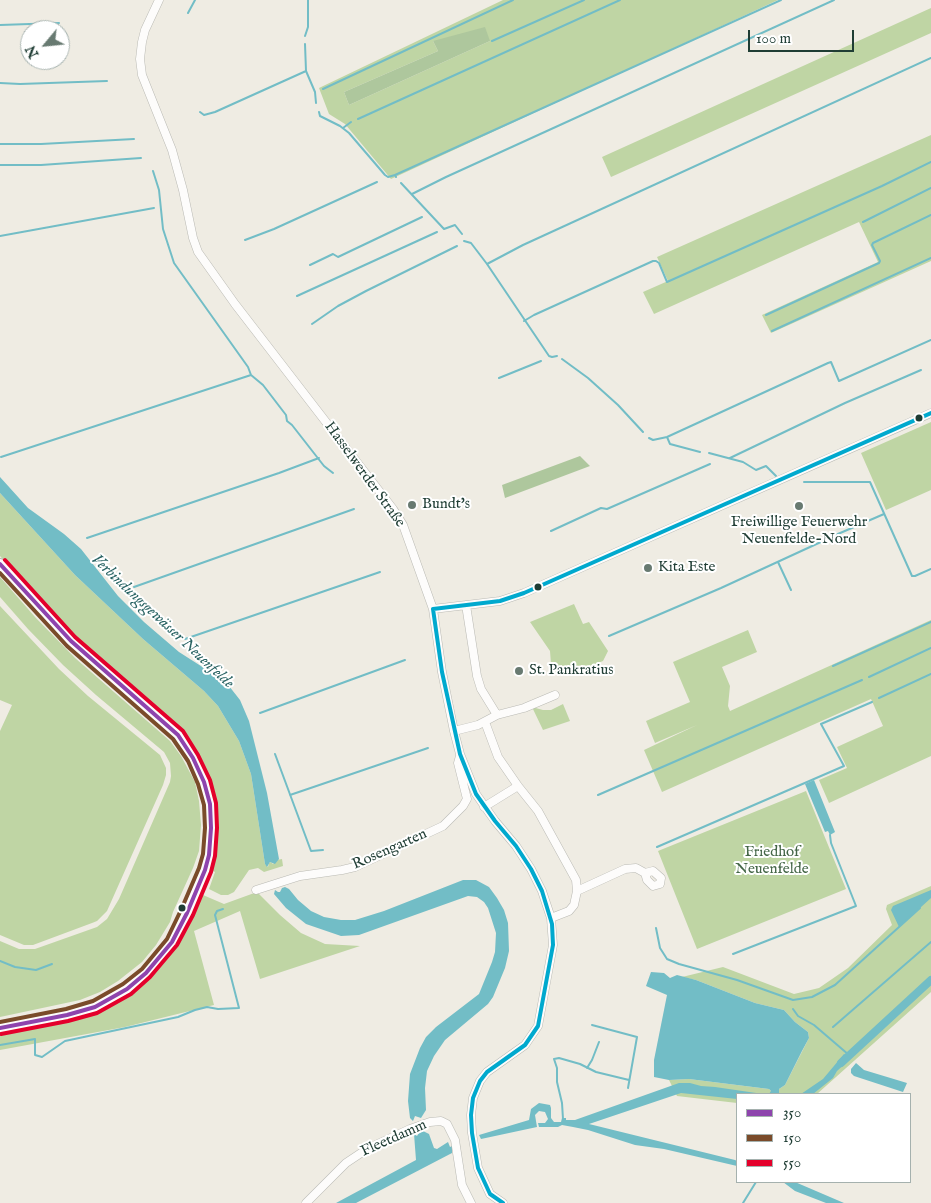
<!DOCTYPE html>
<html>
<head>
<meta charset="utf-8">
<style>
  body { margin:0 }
  #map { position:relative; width:931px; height:1203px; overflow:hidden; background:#efece3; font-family:"IM FELL English",serif }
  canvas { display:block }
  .legend { position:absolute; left:736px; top:1093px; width:175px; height:90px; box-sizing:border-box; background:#fff; border:1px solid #a5b1ae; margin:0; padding:6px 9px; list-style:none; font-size:15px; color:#1f3d34 }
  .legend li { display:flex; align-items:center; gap:10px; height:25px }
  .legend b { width:25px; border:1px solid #a5b1ae }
  .north { position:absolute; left:20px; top:20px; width:50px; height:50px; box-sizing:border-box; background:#fff; border:1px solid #a5b1ae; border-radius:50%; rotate:242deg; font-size:14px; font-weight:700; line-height:20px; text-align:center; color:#1f3d34 }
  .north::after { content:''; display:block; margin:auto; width:18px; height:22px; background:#687a71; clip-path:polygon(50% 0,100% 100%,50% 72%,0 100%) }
  .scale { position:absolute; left:748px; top:30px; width:106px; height:22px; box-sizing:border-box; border:2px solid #1f3d34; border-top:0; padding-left:6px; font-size:15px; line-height:18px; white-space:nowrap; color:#1f3d34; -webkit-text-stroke:4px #fff; paint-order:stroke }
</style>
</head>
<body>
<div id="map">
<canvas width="931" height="1203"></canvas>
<ul class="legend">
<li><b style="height:6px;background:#8e44ad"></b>350</li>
<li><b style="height:6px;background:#7a4b2a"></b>150</li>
<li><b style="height:6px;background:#e4002b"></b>550</li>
</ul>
<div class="north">N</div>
<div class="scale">100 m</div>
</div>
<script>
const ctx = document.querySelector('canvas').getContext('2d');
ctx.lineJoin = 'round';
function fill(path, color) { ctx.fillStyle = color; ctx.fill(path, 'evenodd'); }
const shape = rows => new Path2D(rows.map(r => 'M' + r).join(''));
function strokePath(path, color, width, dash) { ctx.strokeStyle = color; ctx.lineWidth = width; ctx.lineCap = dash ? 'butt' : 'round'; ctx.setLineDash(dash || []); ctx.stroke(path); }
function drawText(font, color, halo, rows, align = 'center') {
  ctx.font = font + ' "IM FELL English",serif'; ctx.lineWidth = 4; ctx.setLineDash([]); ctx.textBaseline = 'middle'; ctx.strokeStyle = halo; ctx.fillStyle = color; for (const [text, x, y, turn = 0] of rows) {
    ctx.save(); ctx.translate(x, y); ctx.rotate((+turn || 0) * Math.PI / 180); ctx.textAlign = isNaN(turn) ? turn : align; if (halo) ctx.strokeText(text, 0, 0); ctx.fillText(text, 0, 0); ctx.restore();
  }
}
const green = shape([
  [503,0,778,0,391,179,345,124,329,114,319,88],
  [433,41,490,41,349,105,344,92,438,51],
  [931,8,931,33,611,177,602,157],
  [931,135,931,261,771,333,762,315,878,262,859,222,654,314,643,292,668,281,657,257],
  [931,422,931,490,886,510,861,453],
  [0,493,75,575,143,639,204,691,218,706,239,741,251,774,265,864,268,867,269,863,271,862,273,864,277,860,282,859,283,866,264,872,258,868,249,870,234,892,228,895,221,895,209,889,215,872,211,870,216,852,217,828,215,803,209,779,199,756,177,727,165,715,102,665,58,621,0,556],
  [0,577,35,617,75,658,170,741,181,756,195,782,199,801,201,825,199,851,193,868,173,912,170,922,156,945,142,962,118,981,100,992,80,1000,0,1017,0,941,19,949,35,949,97,927,107,919,119,899,170,782,171,776,170,763,164,752,96,695,63,665,28,629,0,597],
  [574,604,583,624,589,622,608,651,603,661,564,676,550,672,551,664,550,651,530,622],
  [0,606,59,669,88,696,160,755,166,768,166,775,163,785,107,911,97,921,92,923,33,945,24,945,0,935,0,731,12,705,0,700],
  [931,620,931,756,829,803,819,780,847,768,837,747,883,726,871,699,662,792,644,750,697,725,655,743,646,721,690,702,673,662,748,630,757,652,722,667,730,686,728,706,730,711],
  [563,704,570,721,543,730,532,707,543,710,551,710],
  [806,791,846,889,697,949,658,851],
  [931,886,931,992,817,1094,737,1094,737,1103,677,1096,669,1080,689,1079,769,1089,771,1091,779,1089,785,1085,809,1038,808,1032,795,1022,784,1010,755,1003,696,980,682,977,723,967,794,994,819,988,848,968,892,925,886,909,887,905],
  [257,892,280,915,301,933,325,944,360,946,260,979,240,911,194,931,214,1005,125,1027,0,1050,0,1032,68,1019,138,986,161,965,176,946,184,934,203,895,224,904]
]);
const forest = shape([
  [485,27,490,41,349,105,344,92,438,51,433,41],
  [580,456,590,466,505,498,502,485]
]);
const water = shape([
  [0,477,28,508,64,534,81,549,118,596,144,622,179,652,215,675,229,686,240,700,249,721,267,793,279,859,275,864,270,862,267,867,265,864,251,774,239,741,218,706,204,691,143,639,75,575,0,493],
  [814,780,835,832,830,835,828,831,825,832,805,784],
  [463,880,476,880,489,887,497,898,504,910,508,923,509,951,505,968,493,997,488,1004,445,1040,434,1056,427,1071,425,1088,426,1110,421,1118,415,1116,413,1121,410,1118,408,1101,410,1074,420,1048,426,1037,436,1027,479,994,492,962,495,952,496,933,488,908,484,902,477,897,468,896,359,935,341,936,306,924,286,908,274,894,275,890,278,892,280,892,282,888,285,887,289,889,298,900,311,911,324,917,341,920,355,920,384,911],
  [931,890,931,898,899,927,891,910,893,906],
  [651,972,664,973,670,978,677,975,696,980,755,1003,784,1010,795,1022,808,1032,809,1038,802,1051,785,1085,779,1089,779,1094,769,1094,771,1091,769,1089,689,1079,669,1080,654,1077,654,1060,667,995,646,986],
  [844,1054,850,1059,837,1071,833,1078,813,1094,801,1094,823,1079],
  [856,1063,864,1070,907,1083,903,1092,854,1076,851,1073,851,1069],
  [679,1083,690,1083,701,1086,715,1087,763,1094,737,1094,737,1099,681,1093,589,1124,735,1160,737,1161,737,1166,664,1149,635,1145,588,1130,573,1127,562,1125,558,1127,539,1127,538,1123,545,1123,548,1119,545,1112,539,1111,535,1115,537,1127,481,1139,479,1135,529,1120,531,1109,539,1103,550,1105,551,1108,551,1118,554,1122,561,1122,562,1118,566,1118,566,1120,575,1120],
  [421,1130,429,1134,434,1148,437,1149,448,1142,450,1147,452,1146,454,1150,452,1151,452,1153,356,1203,336,1203,416,1160,414,1134,417,1136],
  [783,1182,795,1182,844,1203,826,1203,795,1191]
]);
const stream = shape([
  [188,13,195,0],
  [0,25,59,23],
  [305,36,308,27,308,0],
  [492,41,584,0],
  [305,44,306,71,315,92,316,103],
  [0,83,20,84,107,81],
  [323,89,513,0],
  [200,112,204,115,215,112,306,71],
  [319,112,320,116,340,126,349,133,385,175,388,177,395,175,396,177],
  [358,119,620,0],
  [343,128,351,122],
  [0,144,41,144,134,139],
  [0,165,41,165,141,158],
  [153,171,159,190,163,229,174,263,248,367,251,375,263,385,286,415,287,421,292,425,324,466,333,473],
  [395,175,781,0],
  [401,183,444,229,455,225,462,234],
  [412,194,446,177,834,0],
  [863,222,931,188],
  [0,236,154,208],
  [245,240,274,229,377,182],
  [464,241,471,243,487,264,549,356,552,357,557,356],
  [487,264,523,245,931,58],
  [310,265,333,254,338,257,422,217],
  [297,296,437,232],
  [766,315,879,263,880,261,872,245,873,243,931,215],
  [524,321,534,315,653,261,656,261,659,263,667,282,882,186,931,162],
  [312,324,338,306,366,291,457,246],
  [772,331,931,258],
  [562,359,588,378,618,405,643,432],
  [499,378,541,361],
  [667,437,670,444,700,452],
  [649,438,653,440,667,437,828,363,831,362,839,381,931,340],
  [709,453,743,462,756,470,766,466,776,476],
  [1,457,251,375],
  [730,458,845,403,921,370],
  [804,482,870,482,912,576,915,576,931,569],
  [551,531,601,508,607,509,710,464],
  [831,537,884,514],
  [87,538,279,473,319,458],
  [778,562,791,590],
  [134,587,354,509],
  [609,636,721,588,823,541],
  [185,639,380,572],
  [833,666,931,622],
  [869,677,931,648],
  [879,698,931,674],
  [260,713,405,660],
  [275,754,311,851,323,850],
  [290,795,428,748],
  [598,795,862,680],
  [657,847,844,766,821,724,872,702],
  [656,928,660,948,667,959,679,964,737,980,793,1000,812,997,835,985,920,908],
  [733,954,856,906,831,843,830,835],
  [0,961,15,967,36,970,52,964],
  [793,1009,798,1016,814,1025,849,1055],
  [592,1025,637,1037,628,1088],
  [833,1027,931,942],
  [0,1045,35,1039,35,1055,42,1057,65,1041,178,1017,195,1010,207,1007,218,1009,239,1008,215,915,217,911,223,909],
  [587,1068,592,1060,599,1042],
  [563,1119,562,1103,557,1082,557,1068,554,1059,559,1058,580,1064,596,1072,629,1080],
  [743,1203,756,1182]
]);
const canal = shape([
  [841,1063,931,980]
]);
const minor = shape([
  [159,0,145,30,142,42,140,59,142,75,172,150,183,190,193,238,198,252,235,304,393,509,403,525,433,609,442,672,454,731,460,754,476,794,495,821,516,846,531,869,542,891,551,918,553,945,538,1026,525,1045,487,1072,480,1081,473,1098,471,1115,472,1133,478,1168,490,1194,503,1203],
  [466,605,477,676,481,689,497,715],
  [433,609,500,601,524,593,931,413],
  [485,722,498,757,518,786,538,811,576,880,577,891,574,905,569,911,551,918],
  [454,731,478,725,497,715,524,708,555,695],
  [484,807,518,786],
  [256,890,300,876,342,870,355,867,443,826,463,806,467,799,458,763,460,756],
  [577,891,625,869,636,868,645,873,653,871,661,878,660,884,653,886,647,880,645,873],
  [306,1203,346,1163,367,1149,410,1129,430,1122,441,1121,447,1124,455,1140,462,1185,471,1203]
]);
const secondary = shape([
  [0,564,71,641,178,735,193,758,204,782,210,804,211,828,209,855,205,870,187,913,172,942,146,973,127,989,95,1007,67,1015,0,1028]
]);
const bus1 = shape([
  [0,564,71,641,178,735,193,758,204,782,210,804,211,828,209,855,205,870,187,913,172,942,146,973,127,989,95,1007,67,1015,0,1028]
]);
const bus2 = shape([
  [0,573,67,646,173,739,188,761,198,784,204,805,205,828,203,854,199,868,181,910,167,939,142,969,123,984,93,1001,66,1009,0,1022]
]);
const bus3 = shape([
  [1,1034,68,1021,97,1013,131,994,150,977,177,945,193,915,211,872,215,856,217,828,216,803,210,780,198,755,183,731,75,637,5,560]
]);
const bus4 = shape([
  [503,1203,490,1194,478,1168,472,1133,471,1115,473,1098,480,1081,487,1072,525,1045,538,1026,553,945,552,924,542,891,531,869,516,846,495,821,476,794,460,754,442,672,433,609,500,601,524,593,931,413]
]);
const markers = [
  [919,418,4.5,"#1f3d34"],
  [412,505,5,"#687a71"],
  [799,506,5,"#687a71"],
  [648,568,5,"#687a71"],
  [538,587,4.5,"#1f3d34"],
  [519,671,5,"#687a71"],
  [182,908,4.5,"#1f3d34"]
];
const streetNames = [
  ["Hasselwerder Straße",364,475,54],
  ["Rosengarten",390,850,-24],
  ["Fleetdamm",394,1139,-24]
];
const poiNames = [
  ["Bundt's",422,505],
  ["Freiwillige Feuerwehr",799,523,"center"],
  ["Neuenfelde-Nord",799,540,"center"],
  ["Kita Este",658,568],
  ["St. Pankratius",529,671]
];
const parkNames = [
  ["Friedhof",772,853],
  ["Neuenfelde",772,870]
];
const waterNames = [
  ["Verbindungsgewässer Neuenfelde",162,622,43]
];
fill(green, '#bfd5a4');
fill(forest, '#aec79d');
fill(water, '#72bdc6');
strokePath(stream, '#72bdc6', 2);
strokePath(canal, '#72bdc6', 8);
strokePath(minor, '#babab4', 9);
strokePath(secondary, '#babab4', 12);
strokePath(minor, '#fdfcfb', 8);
strokePath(secondary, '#fdfcfb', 10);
strokePath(bus1, '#8e44ad', 4);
strokePath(bus2, '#7a4b2a', 4);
strokePath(bus3, '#e4002b', 4);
strokePath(bus4, '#00a9ce', 4);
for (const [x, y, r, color] of markers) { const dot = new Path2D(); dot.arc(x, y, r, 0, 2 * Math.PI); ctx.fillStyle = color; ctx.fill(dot); strokePath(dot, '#fff', 2); }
drawText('15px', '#1f3d34', '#fff', streetNames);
drawText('15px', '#1f3d34', '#fff', poiNames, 'left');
drawText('15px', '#436546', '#fff', parkNames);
drawText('italic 16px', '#296363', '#fff', waterNames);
</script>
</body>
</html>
